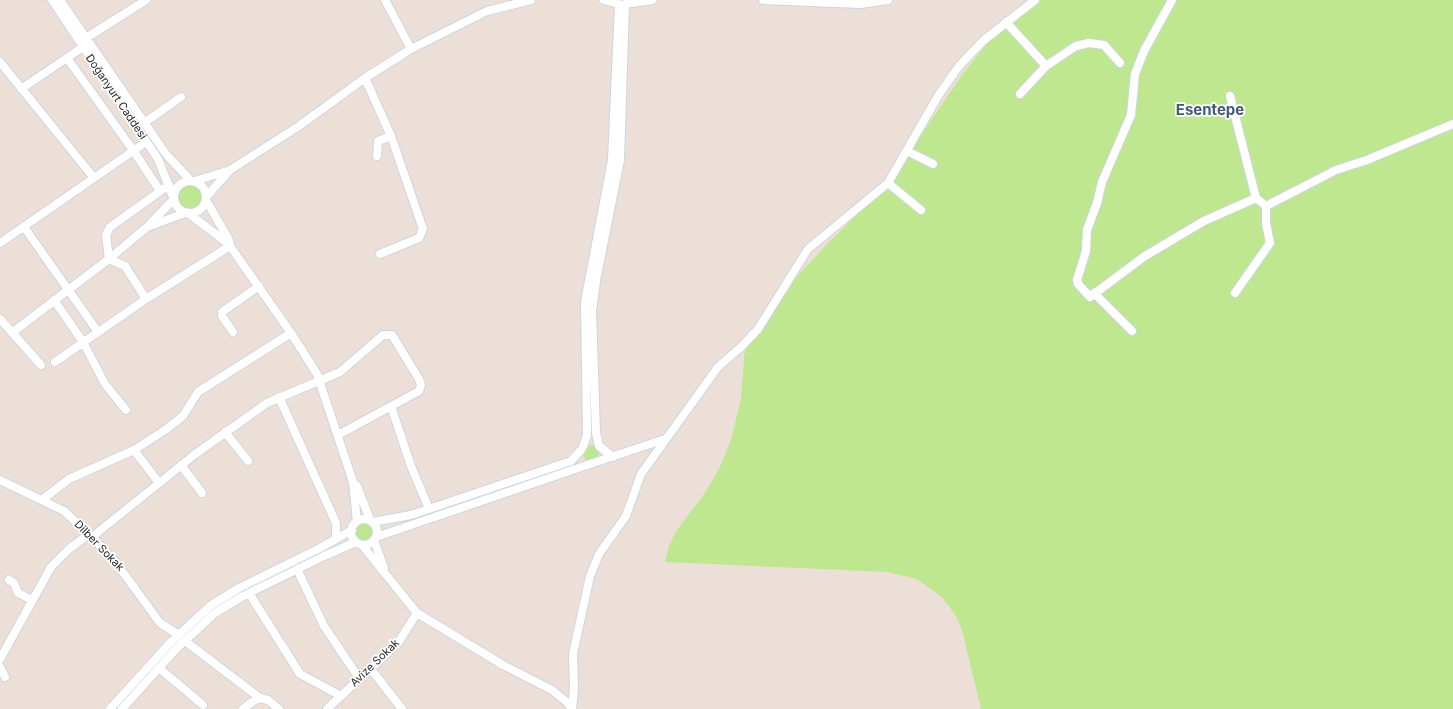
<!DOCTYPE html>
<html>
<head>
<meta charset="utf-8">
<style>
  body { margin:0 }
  canvas { display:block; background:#ecdfd7 }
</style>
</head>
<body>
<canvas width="1453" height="709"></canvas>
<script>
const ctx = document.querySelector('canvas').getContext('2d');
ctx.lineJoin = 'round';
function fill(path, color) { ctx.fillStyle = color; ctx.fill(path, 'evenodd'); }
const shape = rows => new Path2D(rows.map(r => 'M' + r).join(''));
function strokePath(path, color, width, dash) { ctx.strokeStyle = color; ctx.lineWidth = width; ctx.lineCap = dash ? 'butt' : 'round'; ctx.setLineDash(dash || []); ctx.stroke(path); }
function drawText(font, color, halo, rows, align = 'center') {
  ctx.font = font + ' Inter,sans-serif'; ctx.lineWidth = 3.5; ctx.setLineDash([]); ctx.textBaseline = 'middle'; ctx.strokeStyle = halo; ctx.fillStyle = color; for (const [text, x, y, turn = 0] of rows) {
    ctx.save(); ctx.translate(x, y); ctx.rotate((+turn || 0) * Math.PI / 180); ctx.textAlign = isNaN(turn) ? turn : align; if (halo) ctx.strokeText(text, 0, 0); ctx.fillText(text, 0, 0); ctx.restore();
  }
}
const green = shape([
  [1028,0,1453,0,1453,709,981,709,962,630,956,616,942,597,917,579,888,572,665,562,669,546,676,531,705,493,720,467,731,440,741,398,745,346,795,279,827,244,870,202,915,144,964,72,992,38],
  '176 197a14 14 0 1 1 28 0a14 14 0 1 1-28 0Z',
  '583 453a8 8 0 1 1 16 0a8 8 0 1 1-16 0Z',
  '355 532a9 9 0 1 1 18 0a9 9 0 1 1-18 0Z'
]);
const minor = shape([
  [52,0,158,159,173,197],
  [60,0,166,154,191,181],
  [385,0,411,49],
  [763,0,860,4,888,0],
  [1172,0,1144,51,1135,74,1131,115,1102,182,1097,203,1087,230,1086,251,1077,280,1078,284,1090,297,1145,256,1204,221,1256,198,1266,206,1336,170,1367,160,1453,124],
  [1006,22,1046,66,1020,94],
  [86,38,146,0],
  [67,58,133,150,160,191],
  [0,62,94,178],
  [1046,66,1076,46,1089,43,1104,45,1120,63],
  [365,78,391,136,423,229,419,238,380,254],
  [21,89,83,47],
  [1230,96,1256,198],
  [144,123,181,97],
  [907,151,933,164],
  [377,156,378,141,391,136],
  '174 197a16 16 0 1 1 32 0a16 16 0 1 1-32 0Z',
  [195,181,227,171],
  [888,183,921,210],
  [206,197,230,170,299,126,365,78,411,49,487,11,531,0],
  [206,200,229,240,230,246,291,333,317,374,353,482,357,486,370,520],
  [188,213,230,245],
  [150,226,185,213],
  [24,227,98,332],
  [0,243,146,142],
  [1094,293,1132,331],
  [1235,293,1270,243,1266,223,1266,206],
  [146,299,125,266,109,259,106,235,110,227,169,185],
  [54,300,83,342,105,384,126,410],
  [0,319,41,365],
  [13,332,109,259,147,227,174,199],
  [233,332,222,316,222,312,259,286],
  [55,362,146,299,230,246],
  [279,397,336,523,336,539],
  [391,406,411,466,429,509],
  [225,432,248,461],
  [583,447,587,435,585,302,612,160,619,4,604,0],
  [134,450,159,483],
  [613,457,599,446,596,433,592,311,596,281,620,160,625,4,652,0],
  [596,462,665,439],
  [181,465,202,493],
  [0,480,64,511,92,537,117,564,160,623,179,635],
  [353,483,357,521],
  [42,500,69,479,134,450,165,430,183,416,198,392,291,333],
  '351 532a13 13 0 1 1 26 0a13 13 0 1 1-26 0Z',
  [373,522,411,515,571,461,581,450],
  [92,537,194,455,267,403,340,372,383,335,392,335,419,379,421,385,419,391,338,435],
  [376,537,593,463],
  [374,540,384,568],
  [362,545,417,613,503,665,552,690,568,703,572,709],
  [297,569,324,626,359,678],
  [9,580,14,583,18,593,32,600],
  [249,593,300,674,341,696],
  [185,641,260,698,268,700,279,709],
  [0,659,51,567,69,549,89,534],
  [0,667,5,677],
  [159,668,203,705],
  [370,668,402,709],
  [110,709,170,643,210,606,239,588,320,548,352,530],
  [122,709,176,649,215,613,243,596,324,556,356,542],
  [243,709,252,702,260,698],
  [327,709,398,643,417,613],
  [572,709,574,688,573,654,590,576,599,554,626,516,641,474,718,367,741,347,758,329,808,249,888,183,938,96,959,66,984,40,1035,0]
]);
const streetNames = [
  ["Doğanyurt Caddesi",116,97,56],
  ["Dilber Sokak",99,546,46],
  ["Avize Sokak",375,663,-44]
];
const districtNames = [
  ["Esentepe",1210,110]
];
fill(green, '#bfe78f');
strokePath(minor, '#cdd5e2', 10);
strokePath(minor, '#fff', 8);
drawText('11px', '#282828', '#fff', streetNames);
drawText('bold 15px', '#45597b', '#fff', districtNames);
</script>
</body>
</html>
